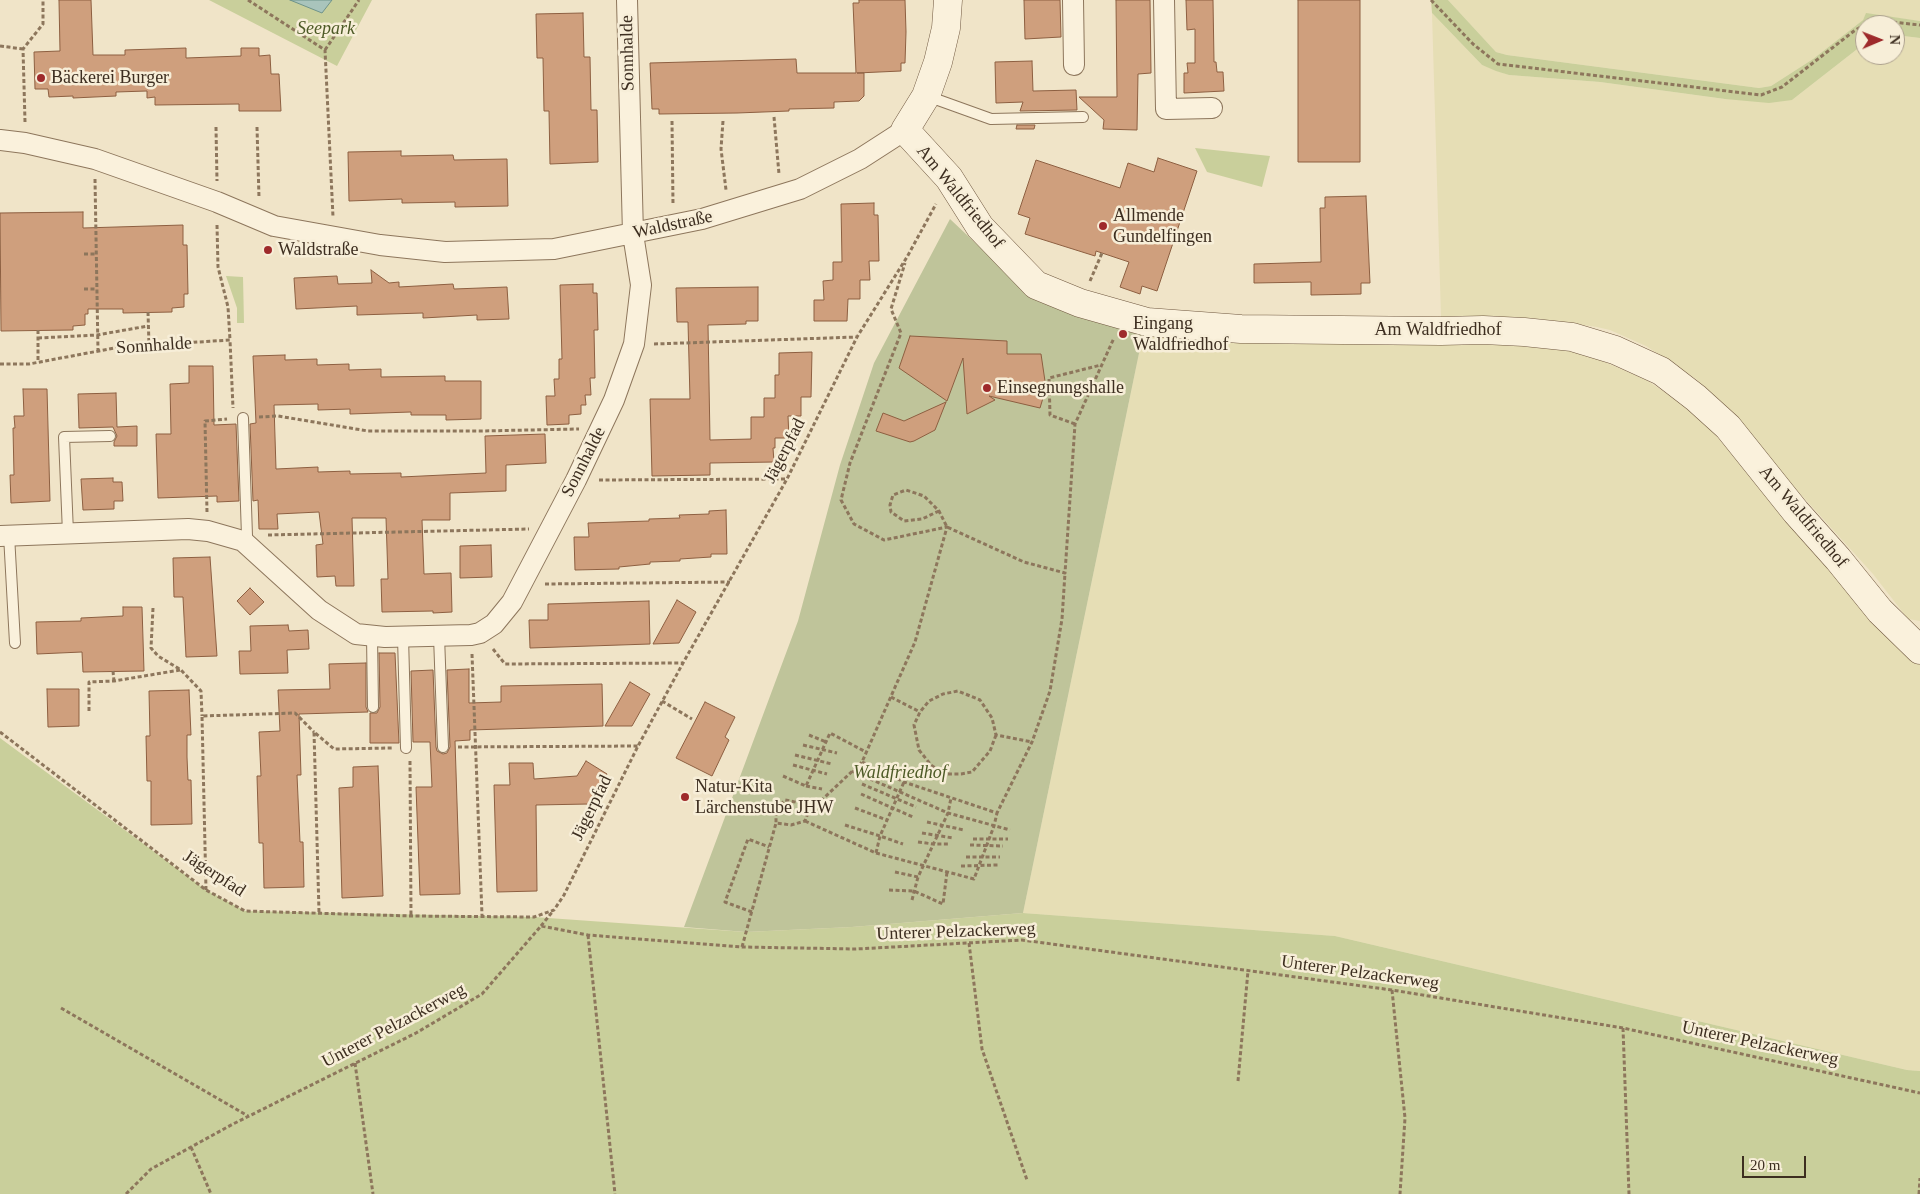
<!DOCTYPE html>
<html>
<head>
<meta charset="utf-8">
<style>
  body { margin:0 }
  #map { position:relative; width:1920px; height:1194px; overflow:hidden; background:#f0e4c8; font-family:"Times New Roman",serif }
  canvas { display:block }
  .north { position:absolute; left:1855px; top:15px; width:50px; height:50px; box-sizing:border-box; background:#f7eed8; border:1px solid #ada18e; border-radius:50%; rotate:89deg; font-size:14px; font-weight:700; line-height:20px; text-align:center; color:#3d2e20 }
  .north::after { content:''; display:block; margin:auto; width:18px; height:22px; background:#9e2a2b; clip-path:polygon(50% 0,100% 100%,50% 72%,0 100%) }
  .scale { position:absolute; left:1742px; top:1156px; width:64px; height:22px; box-sizing:border-box; border:2px solid #3d2e20; border-top:0; padding-left:6px; font-size:15px; line-height:18px; white-space:nowrap; color:#3d2e20; -webkit-text-stroke:4px #f7eed8; paint-order:stroke }
</style>
</head>
<body>
<div id="map">
<canvas width="1920" height="1194"></canvas>
<div class="north">N</div>
<div class="scale">20 m</div>
</div>
<script>
const ctx = document.querySelector('canvas').getContext('2d');
ctx.lineJoin = 'round';
function fill(path, color) { ctx.fillStyle = color; ctx.fill(path, 'evenodd'); }
const shape = rows => new Path2D(rows.map(r => 'M' + r).join(''));
function strokePath(path, color, width, dash) { ctx.strokeStyle = color; ctx.lineWidth = width; ctx.lineCap = dash ? 'butt' : 'round'; ctx.setLineDash(dash || []); ctx.stroke(path); }
function drawText(font, color, halo, rows, align = 'center') {
  ctx.font = font + ' "Times New Roman",serif'; ctx.lineWidth = 5; ctx.setLineDash([]); ctx.textBaseline = 'middle'; ctx.strokeStyle = halo; ctx.fillStyle = color; for (const [text, x, y, turn = 0] of rows) {
    ctx.save(); ctx.translate(x, y); ctx.rotate((+turn || 0) * Math.PI / 180); ctx.textAlign = isNaN(turn) ? turn : align; if (halo) ctx.strokeText(text, 0, 0); ctx.fillText(text, 0, 0); ctx.restore();
  }
}
const farmland = shape([
  [1448,0,1920,0,1920,21,1866,14,1863,20,1813,59,1771,86,1759,88,1507,55,1496,52],
  [1432,13,1482,65,1509,75,1600,82,1725,99,1792,100,1865,43,1865,55,1895,55,1895,35,1920,38,1920,621,1908,619,1873,574,1696,379,1646,346,1610,330,1597,327,1532,318,1441,317],
  [1143,334,1534,344,1584,353,1646,380,1694,411,1920,665,1920,1071,1907,1070,1335,936,1023,913]
]);
const green = shape([
  [209,0,372,0,337,66],
  [1431,0,1448,0,1496,52,1507,55,1759,88,1771,86,1813,59,1863,20,1866,13,1920,21,1920,38,1895,35,1895,25,1865,25,1865,43,1792,100,1769,103,1725,99,1600,82,1509,75,1496,71,1482,65,1432,13],
  [1195,148,1270,156,1262,187,1207,172],
  [226,276,243,277,244,323,237,323,237,308],
  [0,738,206,890,245,911,534,917,746,932,852,927,1023,913,1335,936,1907,1070,1920,1071,1920,1194,0,1194]
]);
const cemetery = shape([
  [950,219,1037,301,1143,334,1023,913,852,927,746,932,684,927,798,621,840,465,874,363]
]);
const water = shape([
  [290,0,332,0,322,13,290,0]
]);
const building = shape([
  [59,0,91,0,93,55,125,55,125,50,186,48,186,58,241,56,241,48,259,48,259,56,270,55,271,74,279,74,281,111,239,111,239,104,155,105,155,97,147,98,147,91,116,92,116,96,73,98,73,96,49,97,48,89,35,89,34,52,60,51,59,0],
  [859,0,905,0,906,32,905,63,901,63,901,71,857,73,864,73,864,96,859,101,834,102,834,108,789,109,789,111,737,113,659,114,659,109,652,109,650,63,796,59,797,73,856,73,853,3,859,3,859,0],
  [1024,0,1060,0,1061,37,1025,39,1024,0],
  [1116,0,1150,0,1151,73,1138,74,1137,130,1103,129,1104,120,1079,97,1117,97,1116,0],
  [1186,0,1213,0,1214,62,1216,62,1217,72,1223,72,1224,91,1184,93,1184,73,1188,73,1187,63,1195,63,1195,29,1187,30,1186,0],
  [1298,0,1360,0,1360,162,1298,162,1298,0],
  [583,13,584,57,590,57,591,110,597,110,598,162,550,164,549,111,544,111,543,58,537,58,536,14,583,13],
  [1032,61,1033,91,1076,90,1077,110,1020,111,1023,102,996,103,995,62,1032,61],
  [1017,125,1035,125,1034,129,1016,129,1017,125],
  [401,151,401,156,453,155,454,160,507,159,508,206,455,207,455,202,402,203,402,199,349,201,348,152,401,151],
  [1158,158,1197,171,1157,291,1142,286,1140,294,1120,287,1129,262,1096,251,1095,256,1025,234,1030,218,1018,214,1036,160,1120,188,1128,163,1154,172,1158,158],
  [1366,196,1370,283,1361,283,1361,294,1311,295,1311,282,1254,283,1254,264,1321,262,1320,208,1325,208,1325,197,1366,196],
  [874,203,874,215,878,215,879,261,869,261,870,280,860,280,860,299,848,299,847,321,814,321,814,300,824,300,823,281,833,280,833,262,842,262,841,204,874,203],
  [83,212,83,228,183,225,183,245,187,245,188,294,184,294,184,307,172,308,172,312,123,313,123,309,88,309,88,314,85,314,85,325,73,326,73,330,1,331,0,213,83,212],
  [371,270,389,283,399,282,399,287,453,284,454,289,507,287,509,319,477,320,477,315,423,318,423,313,357,315,357,306,296,309,294,278,337,276,338,284,372,283,371,270],
  [593,284,593,293,597,293,598,330,594,330,595,378,590,378,591,395,585,395,586,405,581,405,581,414,569,415,569,424,547,425,546,396,555,396,554,379,559,379,559,359,562,359,560,285,593,284],
  [758,287,758,321,746,321,746,324,708,325,710,440,751,439,751,417,764,417,764,398,775,398,775,375,779,375,779,353,812,352,811,397,801,397,801,416,788,416,789,438,775,438,775,448,773,448,774,462,710,463,710,475,652,476,650,399,690,399,688,322,677,322,676,288,758,287],
  [910,336,1007,341,1007,354,1041,354,1046,388,1040,408,989,396,995,400,967,414,963,358,947,401,899,368,910,336],
  [285,355,285,360,317,359,317,365,349,364,349,370,381,369,381,377,445,376,445,381,481,381,481,419,446,420,446,415,411,415,411,412,350,414,350,409,318,410,318,404,274,405,276,469,318,467,318,472,350,471,350,474,401,473,401,477,486,473,485,436,545,434,546,463,506,465,506,491,450,493,450,520,422,520,424,574,451,573,452,612,433,613,433,611,382,612,381,579,388,579,386,518,352,518,354,586,336,586,335,576,317,577,316,545,323,544,319,512,277,514,278,529,259,529,258,500,253,501,250,424,256,423,253,356,285,355],
  [189,366,213,366,214,425,236,424,239,501,217,502,217,496,158,498,156,434,171,434,170,384,189,383,189,366],
  [23,389,47,389,50,501,11,503,10,475,14,475,13,428,15,428,14,416,24,416,23,389],
  [116,393,117,427,137,426,137,446,114,446,114,442,117,436,113,427,79,428,78,394,116,393],
  [946,402,935,430,914,441,910,442,876,431,883,413,904,421,946,402],
  [113,478,113,482,122,482,123,501,114,501,114,509,83,510,81,479,113,478],
  [726,510,727,554,711,554,711,557,680,559,680,561,650,562,650,564,619,567,619,569,575,570,574,537,589,537,588,523,649,521,649,519,680,518,679,515,709,514,709,511,726,510],
  [491,545,492,577,460,578,460,546,491,545],
  [210,557,217,656,186,657,183,597,174,597,173,558,210,557],
  [250,588,264,602,250,615,237,601,250,588],
  [677,600,696,612,679,643,653,644,677,600],
  [649,601,650,644,530,648,529,620,548,620,548,604,649,601],
  [123,607,142,607,144,671,83,672,82,652,37,654,36,622,81,621,81,618,123,616,123,607],
  [288,625,289,631,308,630,309,649,287,650,288,673,240,674,239,651,251,651,250,626,288,625],
  [379,653,395,653,399,743,370,743,370,713,377,713,380,707,379,653],
  [366,663,366,707,368,712,299,714,301,775,297,775,300,842,303,842,304,887,264,888,263,843,259,843,257,776,261,776,259,732,280,731,278,690,330,689,329,664,366,663],
  [469,669,469,703,501,702,501,686,602,684,603,726,470,730,470,740,455,741,460,894,420,895,416,787,432,787,430,742,413,742,411,671,433,670,436,747,437,751,443,754,447,753,450,747,447,670,469,669],
  [630,682,650,694,632,726,605,726,630,682],
  [47,689,79,689,79,726,48,727,47,689],
  [189,690,191,735,187,735,187,757,188,780,191,780,192,824,151,825,151,781,147,781,146,736,150,736,149,691,189,690],
  [705,702,735,717,725,737,729,740,712,776,676,758,705,702],
  [586,761,607,774,589,804,536,805,537,891,497,892,494,785,510,785,509,763,533,763,534,779,577,776,586,761],
  [378,766,383,896,342,898,339,788,353,787,353,767,378,766]
]);
const path = shape([
  [248,0,325,50,333,217],
  [1431,0,1473,44,1498,64,1761,95,1782,87,1854,31,1873,20,1920,25],
  [0,46,23,49],
  [325,50,359,0],
  [774,117,779,174],
  [672,121,673,205],
  [723,121,721,149,726,190],
  [25,122,23,49,43,24,43,0],
  [216,127,217,181],
  [257,127,259,198],
  [95,179,98,351],
  [217,225,218,267,228,307,230,340],
  [84,254,96,254],
  [1090,281,1102,253],
  [84,289,97,289],
  [148,312,149,345],
  [38,330,38,362],
  [38,338,97,335,148,326],
  [654,344,857,337],
  [0,364,29,364,120,347,230,340,233,408],
  [259,417,278,416,368,431,480,431,579,429],
  [1075,424,1050,415,1049,378,1101,365],
  [599,480,787,479],
  [939,511,922,519,904,521,891,512,890,505,893,495,906,490,924,496,939,511,947,527,1024,562,1065,573,1075,424,1114,338],
  [207,512,205,421,227,419],
  [268,535,529,529],
  [545,584,730,582],
  [153,608,151,648,158,656,181,670,201,691,202,716],
  [493,649,505,664,682,663],
  [472,654,482,915],
  [113,671,114,681],
  [891,697,920,712],
  [662,701,692,719],
  [89,711,89,682,114,681,180,670],
  [0,732,206,890,245,911,411,916,534,917,554,910,564,895,638,746,683,663,787,479,857,337,907,257,936,204],
  [809,735,826,742],
  [996,735,990,751,972,772,961,774,944,774,931,765,919,750,914,725,920,712,929,701,943,694,958,691,980,700,992,718,996,735,1032,742],
  [803,745,837,753],
  [458,747,638,746],
  [795,755,832,764],
  [410,761,411,916],
  [862,762,904,782,997,813,1032,742,1050,691,1062,619,1065,573],
  [793,765,827,774],
  [852,771,948,813,1010,830],
  [783,776,806,786,830,733,866,752],
  [862,784,916,807],
  [806,786,822,789],
  [861,794,913,817],
  [855,808,887,820],
  [808,813,805,821,791,825,776,823,776,810,785,800,800,803,808,813,862,762,915,642,947,527,884,540,854,524,841,500,850,463,901,333,891,309,905,263],
  [805,821,876,853,880,836,903,844],
  [927,822,964,830],
  [845,825,880,836,904,782],
  [922,833,953,838],
  [973,839,1008,839],
  [918,842,933,844,950,844],
  [970,845,1003,846],
  [876,853,974,879,994,826,997,813],
  [966,857,1000,857],
  [961,866,998,865],
  [895,872,918,877,948,813,951,798],
  [206,890,202,716,295,713,314,732],
  [889,890,914,891,943,904,947,872],
  [912,900,918,877],
  [319,912,314,732,334,749,392,748],
  [752,912,725,902,748,839,769,847],
  [541,926,553,911],
  [588,935,615,1194],
  [969,943,982,1049,1027,1180],
  [742,947,776,823],
  [1392,990,1405,1118,1400,1194],
  [61,1008,248,1116],
  [1623,1028,1629,1194],
  [355,1063,373,1194],
  [1238,1081,1248,971],
  [191,1147,211,1194],
  [126,1194,151,1169,233,1124,416,1033,482,994,541,926,588,935,742,947,856,949,1022,940,1392,990,1623,1028,1920,1093],
  [1919,1194,1920,1178]
]);
const lane = shape([
  [927,96,991,119,1083,117],
  [243,418,247,536,243,541],
  [68,533,64,437,110,436],
  [9,535,15,643],
  [372,636,373,707],
  [439,636,443,747],
  [403,637,406,748]
]);
const street = shape([
  [1073,0,1074,65],
  [1164,0,1166,109,1212,108],
  [0,140,25,143,95,159,217,202,274,226,380,245,445,252,554,249,702,219,800,189,860,159,905,130],
  [0,536,188,529,208,531,243,541,319,610,356,634,385,637,471,635,480,633,494,624,512,602,576,480,614,400,634,344,641,285,633,234,627,0]
]);
const secondary = shape([
  [948,0,946,28,938,62,926,96,905,130,949,178,980,227,1036,285,1080,303,1147,322,1241,329,1441,331,1483,330,1524,332,1572,337,1615,350,1661,371,1696,398,1728,427,1796,512,1838,559,1880,611,1920,650]
]);
const markers = [
  [41,78,5,"#9e2a2b"],
  [1103,226,5,"#9e2a2b"],
  [268,250,5,"#9e2a2b"],
  [1123,334,5,"#9e2a2b"],
  [987,388,5,"#9e2a2b"],
  [685,797,5,"#9e2a2b"]
];
const parkNames = [
  ["Seepark",326,29],
  ["Waldfriedhof",900,773]
];
const streetNames = [
  ["Sonnhalde",628,53,-91],
  ["Am Waldfriedhof",960,197,51],
  ["Waldstraße",673,225,-12],
  ["Am Waldfriedhof",1438,330],
  ["Sonnhalde",154,346,-4],
  ["Jägerpfad",785,451,-63],
  ["Sonnhalde",584,462,-63],
  ["Am Waldfriedhof",1803,517,50],
  ["Jägerpfad",592,808,-64],
  ["Jägerpfad",214,874,33],
  ["Unterer Pelzackerweg",956,932,-2],
  ["Unterer Pelzackerweg",1360,973,8],
  ["Unterer Pelzackerweg",394,1026,-28],
  ["Unterer Pelzackerweg",1760,1044,12]
];
const poiNames = [
  ["Bäckerei Burger",51,78],
  ["Allmende",1113,216],
  ["Gundelfingen",1113,237],
  ["Waldstraße",278,250],
  ["Eingang",1133,324],
  ["Waldfriedhof",1133,345],
  ["Einsegnungshalle",997,388],
  ["Natur-Kita",695,787],
  ["Lärchenstube JHW",695,808]
];
fill(farmland, '#e6deb5');
fill(green, '#c9cf9b');
fill(cemetery, '#bfc49a');
fill(water, '#a9c4bc');
strokePath(water, '#6f938a', 1);
fill(building, '#cf9f7d');
strokePath(building, '#8d5f41', 1);
strokePath(lane, '#8d765c', 12);
strokePath(street, '#8d765c', 22);
strokePath(secondary, '#6f573f', 29);
strokePath(path, '#8d765c', 3, [4, 2.5]);
strokePath(lane, '#faf1dc', 10);
strokePath(street, '#faf1dc', 20);
strokePath(secondary, '#faf1dc', 28);
for (const [x, y, r, color] of markers) { const dot = new Path2D(); dot.arc(x, y, r, 0, 2 * Math.PI); ctx.fillStyle = color; ctx.fill(dot); strokePath(dot, '#f7eed8', 2); }
drawText('italic 18px', '#4d5a26', '#f7eed8', parkNames);
drawText('18px', '#3d2e20', '#f7eed8', streetNames);
drawText('18px', '#3d2e20', '#f7eed8', poiNames, 'left');
</script>
</body>
</html>
